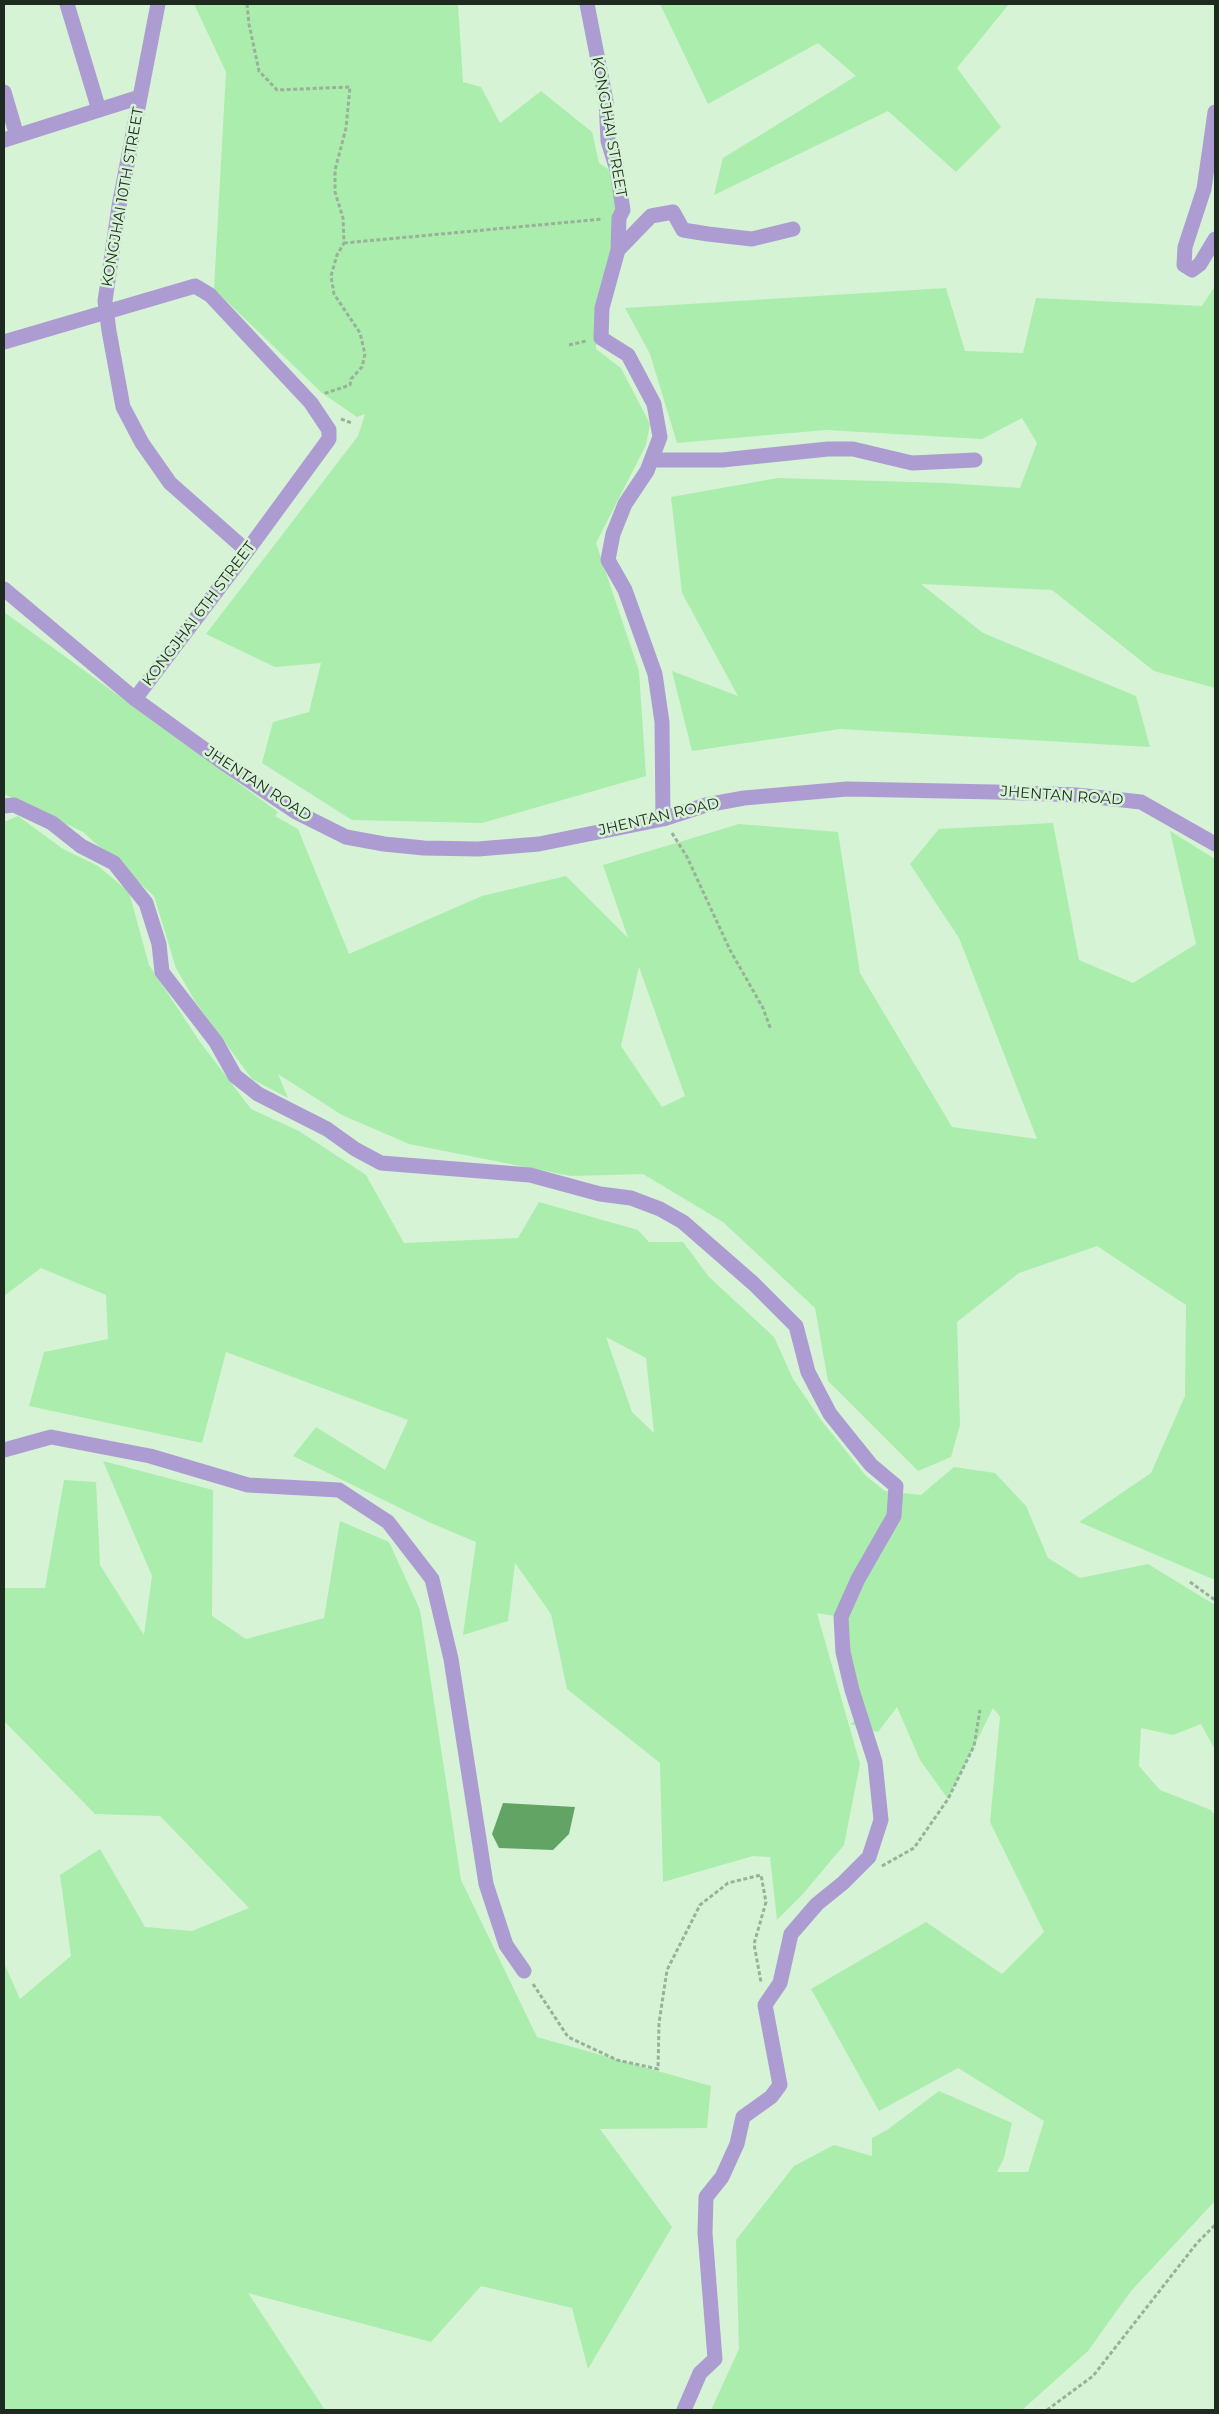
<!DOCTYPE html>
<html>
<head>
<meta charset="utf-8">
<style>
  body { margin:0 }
  #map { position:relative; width:1219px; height:2414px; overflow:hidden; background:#d6f3d6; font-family:Montserrat,sans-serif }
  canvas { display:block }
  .frame { position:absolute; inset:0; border:5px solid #1e291f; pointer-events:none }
</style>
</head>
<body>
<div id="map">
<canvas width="1219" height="2414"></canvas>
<div class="frame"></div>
</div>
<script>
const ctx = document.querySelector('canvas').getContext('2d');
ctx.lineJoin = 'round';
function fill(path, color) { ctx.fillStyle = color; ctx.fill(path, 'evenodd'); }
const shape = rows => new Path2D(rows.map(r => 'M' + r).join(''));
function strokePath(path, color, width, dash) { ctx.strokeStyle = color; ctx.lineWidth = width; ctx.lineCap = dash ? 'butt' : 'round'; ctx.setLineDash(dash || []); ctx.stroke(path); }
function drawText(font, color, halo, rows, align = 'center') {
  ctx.font = font + ' Montserrat,sans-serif'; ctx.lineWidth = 5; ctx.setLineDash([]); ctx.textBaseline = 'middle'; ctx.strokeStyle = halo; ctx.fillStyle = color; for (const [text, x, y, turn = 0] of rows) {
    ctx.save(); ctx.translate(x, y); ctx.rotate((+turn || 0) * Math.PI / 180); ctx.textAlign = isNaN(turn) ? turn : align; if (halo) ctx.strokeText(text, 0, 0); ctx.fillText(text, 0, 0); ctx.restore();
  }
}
const green = shape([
  [194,4,458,4,463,82,481,87,500,123,541,91,592,132,599,163,611,171,622,224,597,325,596,349,621,368,650,424,646,445,596,543,639,671,646,776,482,823,352,820,262,763,273,722,309,712,321,663,275,667,206,634,358,436,365,414,357,417,322,393,214,289,226,72],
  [660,4,1009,4,957,68,1001,127,956,172,888,111,714,195,723,158,856,76,818,43,708,104],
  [1215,286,1215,688,1154,671,1052,590,921,584,983,633,1136,696,1150,747,840,729,692,751,672,671,738,696,682,593,671,497,778,478,946,483,1020,488,1037,443,1022,418,982,439,826,430,677,443,650,354,625,308,946,288,965,351,1023,353,1036,298,1202,306],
  [4,612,278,812,275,816,298,829,349,954,482,896,566,876,628,938,603,865,739,824,838,832,860,973,952,1127,1037,1139,959,938,910,864,939,829,1053,823,1079,960,1133,983,1196,944,1170,831,1215,859,1215,1580,1079,1522,1151,1473,1185,1396,1186,1305,1097,1246,1019,1273,957,1322,960,1425,951,1457,918,1471,828,1381,815,1308,723,1222,643,1174,571,1176,409,1144,342,1115,278,1074,288,1098,252,1079,196,1003,176,968,154,896,83,832,4,794],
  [639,967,685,1096,662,1107,621,1046],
  [18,816,63,849,98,866,129,892,149,965,200,1042,251,1109,299,1131,366,1175,404,1243,518,1238,539,1202,638,1230,649,1242,683,1242,709,1277,774,1337,793,1379,821,1420,866,1476,885,1491,921,1495,954,1467,995,1473,1026,1506,1048,1558,1080,1578,1148,1564,1215,1605,1215,1750,1201,1724,1173,1735,1141,1728,1139,1766,1160,1790,1211,1810,1215,1816,1215,2201,1131,2291,1088,2351,1022,2410,711,2410,739,2349,736,2240,794,2166,834,2145,872,2156,872,2138,887,2130,939,2091,1012,2123,1004,2158,997,2172,1028,2172,1044,2121,958,2068,879,2111,811,1989,926,1922,1002,1974,1044,1932,990,1822,1000,1717,993,1708,948,1799,920,1760,897,1707,878,1732,850,1724,861,1717,841,1617,817,1613,860,1764,844,1845,802,1895,777,1920,770,1857,753,1856,663,1882,660,1763,567,1689,551,1614,515,1563,508,1621,463,1635,476,1542,431,1523,293,1456,316,1427,385,1470,408,1420,226,1352,202,1443,29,1406,44,1352,108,1339,106,1295,41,1268,4,1296,4,822],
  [606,1337,646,1358,654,1433,632,1412],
  [103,1461,213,1490,212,1616,246,1639,324,1618,340,1521,389,1542,420,1610,461,1880,537,2037,711,2086,707,2128,600,2129,672,2227,588,2369,572,2308,481,2286,431,2342,248,2293,325,2410,4,2410,4,1963,20,1999,71,1956,60,1875,100,1849,145,1927,192,1931,249,1908,160,1816,95,1814,4,1721,4,1588,45,1588,64,1480,96,1482,100,1565,144,1635,152,1576]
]);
const water = shape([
  [503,1803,575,1807,569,1834,553,1850,499,1848,492,1834]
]);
const path = shape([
  [247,4,249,24,259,71,277,90,350,87,346,128,335,170,335,192,343,218,344,243,337,255,331,276,334,294,360,333,365,354,362,367,351,379,350,385,323,394],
  [344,243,603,219],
  [569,345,586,341],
  [341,419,352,423],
  [672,833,687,857,730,950,763,1008,771,1030],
  [1190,1582,1215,1600],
  [882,1866,914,1848,948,1799,974,1746,980,1710],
  [533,1984,568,2037,617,2060,658,2069,659,2023,667,1970,700,1905,728,1883,761,1875,766,1902,754,1944,761,1982],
  [1047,2410,1093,2376,1197,2243,1215,2225]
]);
const minor = shape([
  [67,4,99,110],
  [158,4,119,206,105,301,109,331,123,407,142,443,170,483,247,551],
  [587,4,606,101,608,141,617,170,623,210,619,218,618,250,602,308,601,338,628,355,654,404,660,437,647,471,625,504,613,534,608,560,625,590,655,674,662,722,663,819],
  [4,92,17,136],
  [1215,112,1204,189,1185,247,1184,265,1192,270,1200,264,1215,239],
  [4,140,140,97],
  [618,250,651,216,673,212,683,230,708,234,752,239,793,229],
  [4,342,195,286,210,295,311,403,329,430,329,439,247,551,135,699],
  [651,460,722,460,828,449,853,449,912,463,975,460],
  [4,589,135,699,222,762,296,812,346,837,384,844,424,848,478,849,539,844,663,819,706,805,744,798,847,789,994,792,1077,795,1141,802,1215,844],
  [4,806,14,805,52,823,81,846,114,863,146,903,159,944,162,972,216,1042,235,1076,258,1094,327,1129,355,1149,381,1163,530,1175,600,1194,631,1198,660,1209,683,1222,754,1284,796,1326,808,1372,830,1414,871,1465,896,1486,894,1516,858,1579,841,1617,843,1652,852,1690,875,1762,881,1820,869,1857,843,1883,817,1904,791,1934,780,1983,765,2005,780,2085,771,2097,743,2117,737,2144,722,2177,706,2197,705,2233,715,2359,700,2373,684,2410],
  [4,1450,51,1437,150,1456,248,1485,339,1490,388,1522,432,1579,451,1659,486,1884,506,1945,524,1971]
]);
const streetNames = [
  ["KONGJHAI STREET",609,127,80],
  ["KONGJHAI 10TH STREET",123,197,-80],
  ["KONGJHAI 6TH STREET",199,614,-53],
  ["JHENTAN ROAD",258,784,33],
  ["JHENTAN ROAD",1062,796,4],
  ["JHENTAN ROAD",659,817,-13]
];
fill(green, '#abedac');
fill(water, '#61a464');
strokePath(path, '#99b099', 3, [4, 2.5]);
strokePath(minor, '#ad9cd2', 15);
drawText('15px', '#1e291f', '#d6f3d6', streetNames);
</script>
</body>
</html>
